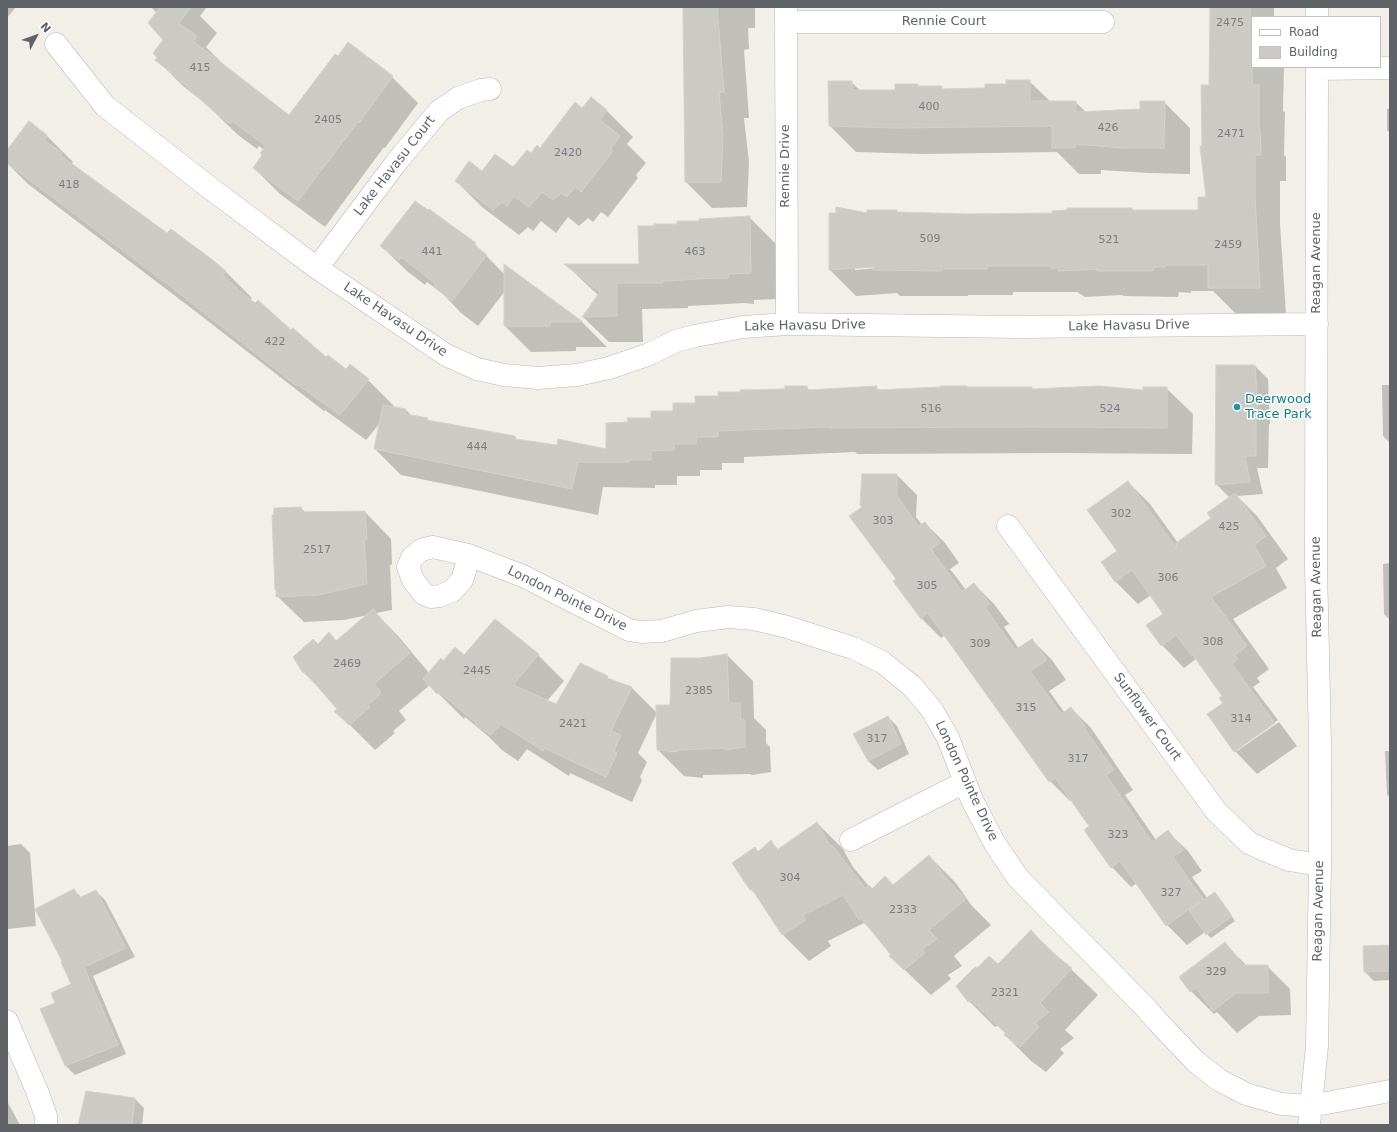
<!DOCTYPE html>
<html>
<head>
<meta charset="utf-8">
<style>
  body { margin:0 }
  #map { position:relative; width:1397px; height:1132px; overflow:hidden; background:#f1efe8; font-family:"DejaVu Sans",sans-serif }
  canvas { display:block }
  .frame { position:absolute; inset:0; border:8px solid #5f6368; pointer-events:none }
  .legend { position:absolute; left:1251px; top:16px; width:130px; height:52px; box-sizing:border-box; background:#fff; border:1px solid #bfc1c3; margin:0; padding:5px 7px; list-style:none; font-size:12px; color:#5f6368 }
  .legend li { display:flex; align-items:center; gap:8px; height:20px }
  .legend b { width:20px; border:1px solid #bfc1c3 }
  .north { position:absolute; left:16px; top:16px; width:40px; height:40px; -webkit-text-stroke:3px #fff; paint-order:stroke; rotate:49deg; font-size:11px; font-weight:700; line-height:16px; text-align:center; color:#5f6368 }
  .north::after { content:''; display:block; margin:auto; width:14px; height:18px; background:#5f6368; clip-path:polygon(50% 0,100% 100%,50% 72%,0 100%) }
</style>
</head>
<body>
<div id="map">
<canvas width="1397" height="1132"></canvas>
<div class="frame"></div>
<ul class="legend">
<li><b style="height:5px;background:#fff"></b>Road</li>
<li><b style="height:11px;background:#cccac5"></b>Building</li>
</ul>
<div class="north">N</div>
</div>
<script>
const ctx = document.querySelector('canvas').getContext('2d');
ctx.lineJoin = 'round';
function fill(path, color) { ctx.fillStyle = color; ctx.fill(path, 'evenodd'); }
const shape = rows => new Path2D(rows.map(r => 'M' + r).join(''));
function strokePath(path, color, width, dash) { ctx.strokeStyle = color; ctx.lineWidth = width; ctx.lineCap = dash ? 'butt' : 'round'; ctx.setLineDash(dash || []); ctx.stroke(path); }
function drawText(font, color, halo, rows, align = 'center') {
  ctx.font = font + ' "DejaVu Sans",sans-serif'; ctx.lineWidth = 3; ctx.setLineDash([]); ctx.textBaseline = 'middle'; ctx.strokeStyle = halo; ctx.fillStyle = color; for (const [text, x, y, turn = 0] of rows) {
    ctx.save(); ctx.translate(x, y); ctx.rotate((+turn || 0) * Math.PI / 180); ctx.textAlign = isNaN(turn) ? turn : align; if (halo) ctx.strokeText(text, 0, 0); ctx.fillText(text, 0, 0); ctx.restore();
  }
}
const shadow = shape([
  [7,7,16,7,7,18],
  [151,7,207,7,200,16,217,33,206,47,222,63,221,63,290,116,392,77,418,103,385,148,384,147,325,227,280,194,254,168,263,155,264,150,259,146,257,149,238,135,207,105,183,86,157,60,164,40,157,13],
  [683,7,755,7,755,28,748,28,749,49,744,50,749,118,744,118,749,162,747,207,712,208,686,182],
  [1211,7,1274,7,1274,17,1252,17,1252,67,1284,67,1283,111,1285,112,1284,155,1286,157,1286,181,1280,181,1280,224,1286,314,1235,313,1213,291,1191,291,1191,293,1179,292,1178,297,1124,296,1122,295,1085,297,1077,292,1013,292,1013,295,968,295,968,296,900,296,897,293,856,296,830,270,868,214,897,211,899,213,968,215,1053,214,1131,209,1134,211,1199,211,1207,198,1203,147,1210,86],
  [878,266,878,268,855,270,855,268],
  [1029,81,1051,102,1075,102,1086,112,1141,110,1164,102,1190,128,1190,174,1149,173,1101,170,1101,174,1079,174,1057,152,923,154,856,152,830,126,851,82,861,91,896,91,919,87,941,87,944,90,986,89],
  [591,98,607,111,633,137,627,144,646,163,636,175,638,178,608,217,601,212,593,222,588,218,579,226,568,217,556,233,541,221,533,231,528,227,519,235,482,207,456,181,482,173,514,169,531,154,540,149,583,109],
  [1387,109,1390,109,1390,133,1387,130],
  [29,123,47,136,73,162,71,164,168,235,209,259,226,272,252,298,250,300,326,359,346,370,368,380,394,406,393,407,406,410,412,416,427,419,429,422,515,437,518,440,558,446,607,450,629,423,652,419,674,412,719,397,741,393,807,387,810,391,876,387,880,391,968,388,1032,388,1033,390,1144,391,1166,388,1193,414,1192,454,1059,453,857,454,855,452,744,457,744,463,722,463,722,470,700,470,700,476,677,476,677,485,655,485,655,488,603,487,598,515,401,475,375,449,380,423,366,440,325,410,324,411,191,308,28,184,7,163,7,152],
  [750,218,776,244,777,299,754,300,754,304,745,303,688,306,688,308,642,309,643,342,609,342,583,317,599,296,566,265,640,265,678,225],
  [475,244,505,275,505,266,582,322,607,347,576,347,576,351,531,352,505,326,505,291,478,326,461,313,444,295,427,282,425,285,407,271,381,246],
  [1255,366,1268,379,1270,424,1269,424,1268,468,1257,468,1263,494,1237,496,1257,516,1288,559,1276,568,1287,588,1233,619,1269,669,1257,678,1260,682,1253,687,1278,720,1237,748,1237,751,1279,722,1297,746,1257,774,1235,751,1224,696,1196,659,1184,668,1162,645,1164,614,1151,595,1138,604,1116,582,1102,562,1118,551,1128,482,1150,504,1178,543,1212,518,1230,498,1216,484],
  [1382,385,1390,385,1390,443,1383,436],
  [897,475,917,495,916,517,922,525,925,523,945,543,959,563,950,569,966,590,974,584,994,604,1009,624,1004,627,1019,649,1032,640,1052,660,1066,680,1049,691,1065,713,1071,708,1091,728,1133,790,1125,795,1156,840,1168,832,1188,851,1202,871,1192,877,1208,899,1215,894,1219,898,1235,921,1211,938,1205,932,1187,945,1167,925,1137,883,1131,887,1112,867,1090,826,1071,800,1070,801,1050,781,945,635,941,638,921,618,898,580,863,507],
  [301,508,306,513,365,512,391,539,392,564,390,565,392,610,376,613,399,637,429,673,443,662,464,656,495,620,538,655,564,681,547,701,557,705,607,677,611,680,631,687,657,713,638,753,647,762,640,777,642,780,632,802,570,773,569,776,527,749,518,761,502,750,488,736,465,717,464,719,430,685,399,711,406,720,393,731,395,733,375,750,336,711,338,709,324,693,304,673,294,657,318,645,329,633,337,642,368,615,344,620,304,622,277,596],
  [1390,563,1390,620,1384,614,1383,564],
  [727,655,753,681,754,718,766,730,766,743,770,747,771,772,752,775,750,774,703,775,703,778,684,776,658,750,671,706,700,659],
  [888,717,897,726,909,754,878,770,868,761,855,735],
  [1385,751,1390,751,1390,797,1387,795],
  [817,823,843,849,853,867,872,890,893,886,929,856,955,882,972,906,991,925,954,956,962,966,948,975,951,979,931,995,891,957,893,955,877,936,864,923,828,941,831,946,809,961,783,935,758,896,751,890,733,863,755,849,759,853,771,842,779,850],
  [21,844,30,853,36,926,7,929,7,846],
  [74,890,82,898,96,891,105,900,135,957,93,976,126,1054,75,1075,66,1066,54,1037,72,985],
  [1031,931,1098,995,1065,1030,1074,1038,1060,1049,1064,1053,1046,1072,1031,1061,1005,1035,1006,1033,998,1025,995,1027,969,1001,977,970,998,966],
  [1225,944,1247,966,1267,966,1290,989,1291,1015,1259,1016,1237,1033,1217,1012,1214,1014,1191,991],
  [1390,946,1390,980,1374,981,1365,972],
  [135,1099,144,1108,142,1125,79,1125],
  [7,1101,20,1125,7,1125]
]);
const building = shape([
  [160,7,191,7,179,23,197,36,193,41,289,115,335,54,338,56,348,42,393,76,359,123,358,122,298,201,253,168,262,155,260,153,266,146,232,121,230,124,211,109,175,76,155,60,157,58,153,53,163,40,148,23,160,7],
  [683,7,717,7,724,92,719,92,723,135,721,182,685,182,683,7],
  [1210,7,1250,7,1250,39,1252,39,1252,85,1259,85,1259,130,1260,130,1261,155,1255,155,1255,197,1260,288,1208,288,1208,265,1165,265,1165,267,1153,267,1153,271,1097,271,1097,269,1058,271,1058,268,1052,268,1052,266,987,266,987,269,942,269,942,271,873,270,873,267,829,270,829,213,836,213,836,207,867,213,867,210,897,210,897,212,968,214,1052,213,1052,211,1067,210,1067,208,1132,208,1132,210,1198,210,1198,197,1206,197,1200,146,1202,146,1201,85,1209,85,1210,7],
  [1006,80,1030,80,1030,101,1076,101,1076,112,1140,109,1140,101,1165,101,1164,148,1122,148,1076,144,1075,148,1052,148,1052,126,896,128,829,126,828,81,852,81,852,90,895,90,895,84,918,84,918,86,942,86,942,89,985,88,985,84,1006,84,1006,80],
  [591,97,607,110,600,120,620,136,610,149,613,151,581,192,575,187,567,197,561,193,553,200,542,192,529,207,514,196,507,206,502,202,493,210,455,181,469,161,482,171,495,154,513,167,527,150,531,153,537,145,540,148,575,102,582,108,591,97],
  [29,121,47,135,44,140,62,153,60,155,167,233,171,229,210,258,226,271,223,275,239,290,255,303,258,300,291,330,293,328,326,357,328,355,346,369,350,364,369,379,340,415,298,385,297,386,179,293,7,163,7,150,29,121],
  [415,201,428,210,429,209,476,243,474,245,487,255,452,301,434,287,436,284,401,257,399,260,380,246,415,201],
  [750,216,751,273,728,274,728,278,718,278,662,281,663,283,617,283,617,316,582,317,600,292,564,264,639,264,638,226,654,226,654,224,677,224,677,221,699,221,699,219,750,216],
  [504,264,583,322,550,322,550,326,504,326,504,264],
  [1216,365,1255,365,1258,412,1256,412,1256,456,1245,456,1250,482,1215,485,1216,365],
  [785,386,807,386,807,390,877,386,876,390,941,387,941,386,967,386,967,387,1032,387,1032,389,1099,386,1143,390,1143,387,1167,387,1167,428,1032,427,830,428,830,427,718,431,718,437,696,437,696,444,674,444,674,450,651,451,651,460,630,460,629,462,578,462,572,489,374,449,383,405,406,409,405,414,428,418,427,420,515,436,515,439,557,445,558,439,606,449,606,423,628,422,627,418,651,418,651,411,673,411,673,403,695,403,695,396,718,396,718,392,740,392,740,390,785,389,785,386],
  [862,474,897,474,897,496,918,526,925,522,940,543,931,549,962,592,974,583,990,604,985,607,1015,650,1032,639,1047,660,1030,671,1061,714,1071,707,1086,728,1085,729,1114,770,1106,775,1152,842,1168,830,1183,850,1173,857,1203,899,1166,926,1120,861,1111,868,1084,830,1089,826,1055,778,1049,782,928,613,921,619,893,581,896,579,849,516,862,507,860,505,862,474],
  [1128,481,1177,549,1176,543,1211,518,1207,513,1235,493,1266,536,1254,545,1266,566,1211,597,1247,646,1235,655,1238,659,1232,664,1275,723,1234,752,1207,714,1223,703,1219,698,1222,696,1193,655,1192,656,1176,635,1161,646,1146,625,1163,614,1132,570,1115,582,1101,562,1117,551,1087,510,1128,481],
  [301,507,301,512,365,511,367,539,364,539,367,584,318,595,276,597,276,589,275,590,272,515,274,515,274,508,301,507],
  [373,609,410,653,374,684,381,693,368,705,370,707,349,725,334,711,337,709,305,672,303,673,293,657,313,639,318,644,329,632,336,641,373,609],
  [495,619,539,654,513,685,556,704,580,663,608,676,607,678,632,687,611,731,621,735,614,751,617,753,606,777,544,748,543,751,501,724,491,735,475,724,476,723,439,692,437,694,423,679,441,658,443,661,455,647,464,655,495,619],
  [727,654,729,703,740,703,741,720,745,720,745,747,725,750,726,748,678,750,678,752,657,750,656,705,670,705,671,658,700,658,727,654],
  [888,716,901,744,868,761,853,734,888,716],
  [817,822,830,846,832,845,865,888,869,885,872,889,885,876,893,885,929,855,946,878,966,899,929,930,937,939,922,949,925,953,904,970,889,956,891,955,861,918,859,920,843,895,803,915,806,920,782,935,752,889,750,890,732,863,755,847,758,852,771,840,777,850,817,822],
  [74,889,79,898,96,890,126,948,84,967,118,1045,65,1066,40,1009,55,1003,51,993,71,984,61,962,62,961,35,909,74,889],
  [1215,892,1232,916,1206,935,1189,910,1215,892],
  [1031,930,1049,950,1072,968,1040,1003,1049,1012,1035,1023,1039,1027,1020,1047,1004,1035,1005,1033,971,1000,968,1002,956,986,975,967,977,968,989,956,998,964,1031,930],
  [1225,942,1243,965,1268,965,1268,993,1236,993,1213,1011,1196,988,1190,992,1179,977,1225,942],
  [1390,945,1390,971,1364,972,1363,946,1390,945],
  [86,1091,135,1098,132,1125,78,1125,86,1091]
]);
const minor = shape([
  [786,7,787,324],
  [1317,17,1317,7],
  [786,22,1103,22],
  [56,44,105,106,210,188,317,268,446,355,477,369,504,375,538,378,577,375,609,368,647,355,676,341,695,336,743,327,787,324,1021,327,1317,324],
  [1317,69,1390,68],
  [317,268,395,164,439,111,458,98,481,90,490,89],
  [1008,526,1205,796,1216,811,1249,843,1260,848,1289,860,1320,865],
  [433,547,468,555,467,564,462,580,452,591,440,596,431,597,424,594,413,580,408,567,412,558,421,550,433,547],
  [468,555,523,576,629,630,641,632,662,631,696,621,728,617,754,619,787,627,853,648,882,662,912,686,932,710,948,738,972,800,995,844,1018,878,1144,1006,1158,1022,1196,1062,1219,1080,1246,1094,1281,1104,1311,1106,1390,1091],
  [851,840,965,782],
  [7,1021,37,1091,46,1116,46,1125],
  [1309,1125,1317,1046,1320,865,1320,743,1316,567,1317,67]
]);
const markers = [
  [1237,407,4,"#0f9aa8"]
];
const numberNames = [
  ["2475",1230,23],
  ["415",200,68],
  ["400",929,107],
  ["2405",328,120],
  ["426",1108,128],
  ["2471",1231,134],
  ["2420",568,153],
  ["418",69,185],
  ["509",930,239],
  ["521",1109,240],
  ["2459",1228,245],
  ["441",432,252],
  ["463",695,252],
  ["422",275,342],
  ["516",931,409],
  ["524",1110,409],
  ["444",477,447],
  ["302",1121,514],
  ["303",883,521],
  ["425",1229,527],
  ["2517",317,550],
  ["306",1168,578],
  ["305",927,586],
  ["308",1213,642],
  ["309",980,644],
  ["2469",347,664],
  ["2445",477,671],
  ["2385",699,691],
  ["315",1026,708],
  ["314",1241,719],
  ["2421",573,724],
  ["317",877,739],
  ["317",1078,759],
  ["323",1118,835],
  ["304",790,878],
  ["327",1171,893],
  ["2333",903,910],
  ["329",1216,972],
  ["2321",1005,993]
];
const streetNames = [
  ["Rennie Court",944,22],
  ["Lake Havasu Court",395,166,-52],
  ["Rennie Drive",786,166,-90],
  ["Reagan Avenue",1317,263,-90],
  ["Lake Havasu Drive",395,320,34],
  ["Lake Havasu Drive",805,326,-1],
  ["Lake Havasu Drive",1129,326,-1],
  ["Reagan Avenue",1317,587,-91],
  ["London Pointe Drive",567,599,26],
  ["Sunflower Court",1147,717,54],
  ["London Pointe Drive",966,781,65],
  ["Reagan Avenue",1319,911,-89]
];
const cultureNames = [
  ["Deerwood",1245,400],
  ["Trace Park",1245,415]
];
fill(shadow, '#0003');
fill(building, '#cccac5');
strokePath(building, '#d6d1c6', 1);
strokePath(minor, '#b5b8bc', 23);
strokePath(minor, '#fff', 22);
for (const [x, y, r, color] of markers) { const dot = new Path2D(); dot.arc(x, y, r, 0, 2 * Math.PI); ctx.fillStyle = color; ctx.fill(dot); strokePath(dot, '#fff', 1.5); }
drawText('11px', '#7a7d7f', null, numberNames);
drawText('13px', '#5f6368', '#fff', streetNames);
drawText('13px', '#0d838f', '#fff', cultureNames, 'left');
</script>
</body>
</html>
